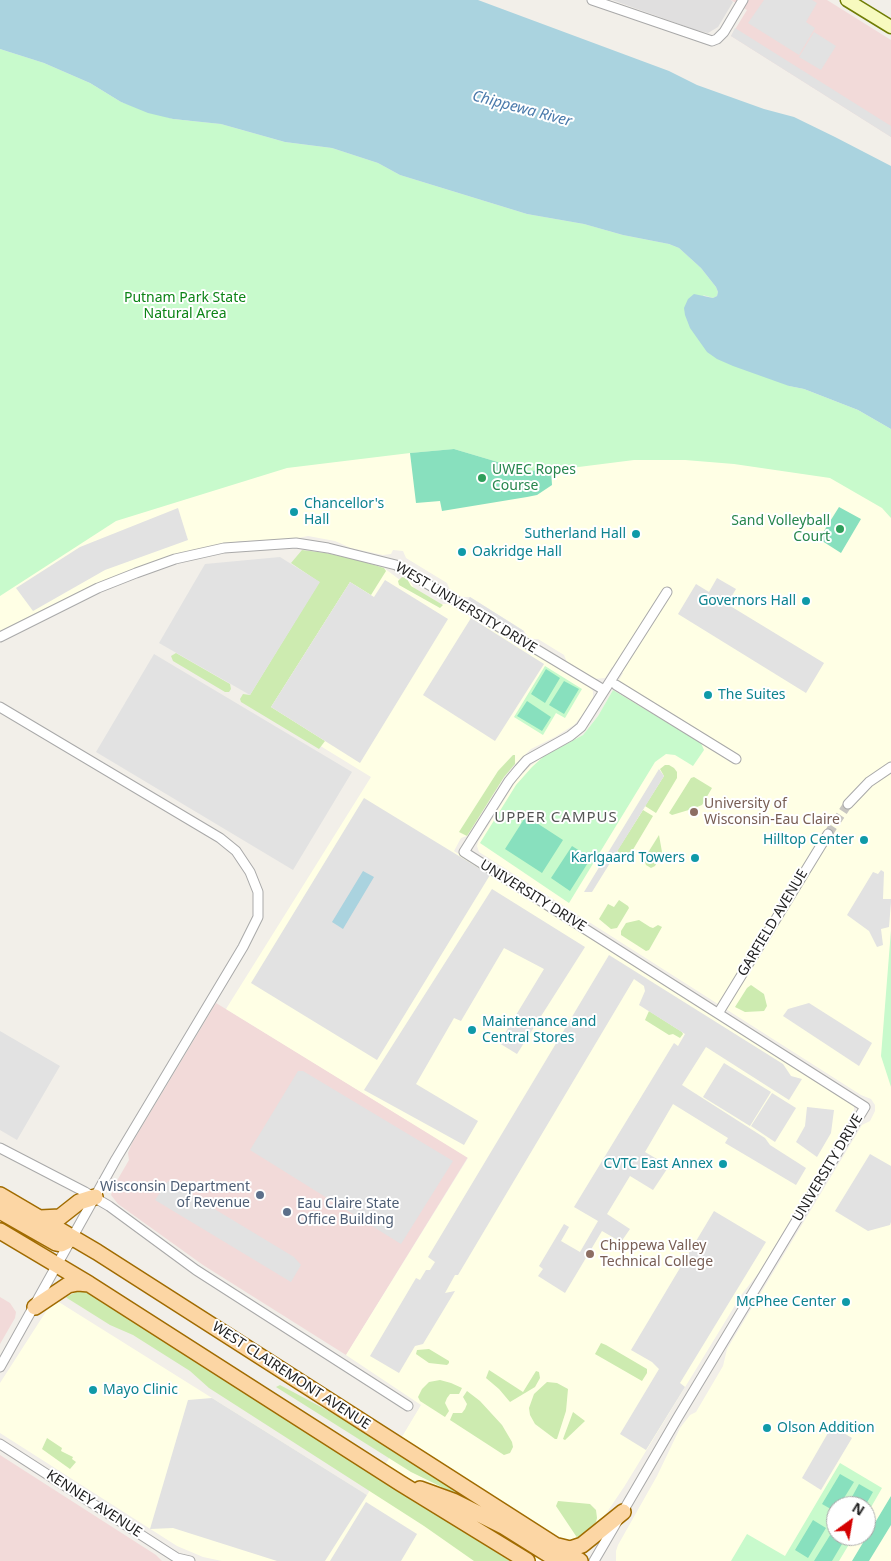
<!DOCTYPE html>
<html>
<head>
<meta charset="utf-8">
<style>
  body { margin:0 }
  #map { position:relative; width:891px; height:1561px; overflow:hidden; background:#f2efe9; font-family:"Noto Sans",sans-serif }
  canvas { display:block }
  .north { position:absolute; left:826px; top:1496px; width:50px; height:50px; box-sizing:border-box; background:#fff; border:1px solid #a7a7a7; border-radius:50%; rotate:32deg; font-size:14px; font-weight:700; line-height:20px; text-align:center; color:#222 }
  .north::after { content:''; display:block; margin:auto; width:18px; height:22px; background:#d40000; clip-path:polygon(50% 0,100% 100%,50% 72%,0 100%) }
</style>
</head>
<body>
<div id="map">
<canvas width="891" height="1561"></canvas>
<div class="north">N</div>
</div>
<script>
const ctx = document.querySelector('canvas').getContext('2d');
ctx.lineJoin = 'round';
function fill(path, color) { ctx.fillStyle = color; ctx.fill(path, 'evenodd'); }
const shape = rows => new Path2D(rows.map(r => 'M' + r).join(''));
function strokePath(path, color, width, dash) { ctx.strokeStyle = color; ctx.lineWidth = width; ctx.lineCap = dash ? 'butt' : 'round'; ctx.setLineDash(dash || []); ctx.stroke(path); }
function drawText(font, color, halo, rows, align = 'center') {
  ctx.font = font + ' "Noto Sans",sans-serif'; ctx.lineWidth = 4; ctx.setLineDash([]); ctx.textBaseline = 'middle'; ctx.strokeStyle = halo; ctx.fillStyle = color; for (const [text, x, y, turn = 0] of rows) {
    ctx.save(); ctx.translate(x, y); ctx.rotate((+turn || 0) * Math.PI / 180); ctx.textAlign = isNaN(turn) ? turn : align; if (halo) ctx.strokeText(text, 0, 0); ctx.fillText(text, 0, 0); ctx.restore();
  }
}
const residential = shape([
  [612,0,731,0,733,2,718,27,708,33,696,30]
]);
const commercial = shape([
  [731,0,827,0,891,40,891,137,731,36,747,10],
  [216,1003,468,1157,346,1355,203,1265,118,1204,111,1195,115,1184,129,1160,128,1153,132,1143],
  [0,1297,10,1303,16,1312,15,1318,0,1344],
  [0,1455,156,1555,162,1561,0,1561]
]);
const education = shape([
  [0,49,684,308,891,429,891,1561,616,1561,616,1551,618,1545,657,1476,680,1428,690,1415,696,1412,723,1366,727,1349,862,1125,870,1121,875,1111,875,1105,871,1099,861,1095,479,852,477,846,478,842,516,781,529,767,544,756,583,735,598,716,623,673,612,667,605,678,594,679,567,662,564,655,538,639,529,639,524,631,470,597,462,597,450,590,447,583,406,558,403,551,393,550,391,554,383,555,351,548,335,541,308,536,289,540,240,541,179,553,89,587,0,633],
  [836,1506,866,1506,866,1536,836,1536],
  [358,560,384,568,400,580,405,578,410,581,414,588,441,604,455,604,588,686,593,691,593,697,584,713,574,725,555,737,531,749,508,771,467,836,461,838,454,851,854,1104,854,1113,760,1271,742,1294,624,1487,599,1524,557,1561,222,1561,203,1557,177,1546,0,1433,0,1383,54,1299,367,1495,421,1405,346,1355,468,1158,226,1009,371,777,252,704]
]);
const grass = shape([
  [302,550,326,553,358,560,384,568,386,571,371,595,350,582,271,707,325,741,319,749,241,702,240,699,243,694,250,695,319,582,291,563],
  [402,577,407,579,411,586,443,605,440,608,399,585,398,581],
  [176,653,230,684,231,689,229,692,225,692,173,661,171,656],
  [513,755,515,755,515,764,504,777,467,836,459,832,498,771],
  [665,765,669,765,674,768,677,772,677,778,656,813,645,806,664,776,660,769],
  [694,777,712,788,702,805,692,809,672,815,669,813,691,778],
  [643,810,653,816,628,858,617,851],
  [659,835,662,852,655,866,651,868,646,865,644,859],
  [619,900,628,906,629,908,617,928,611,929,599,919,608,904,614,907],
  [639,920,650,927,653,928,658,925,662,927,649,950,646,951,621,935,621,931,626,923],
  [751,985,764,994,767,1006,764,1011,745,1012,735,1007,747,988],
  [649,1011,682,1032,683,1034,680,1038,673,1034,669,1035,645,1020],
  [79,1289,94,1294,510,1561,474,1561,424,1526,209,1388,190,1371,133,1335,110,1325,67,1298,66,1297,78,1291],
  [601,1343,606,1345,647,1369,647,1373,642,1381,595,1354],
  [429,1349,449,1361,449,1363,447,1365,429,1363,416,1354,417,1350],
  [489,1370,523,1392,536,1371,539,1372,540,1378,535,1387,510,1402,499,1389,486,1378],
  [440,1380,451,1383,462,1388,459,1394,450,1394,447,1398,445,1403,449,1411,445,1417,420,1401,418,1397,422,1389,429,1382],
  [547,1382,557,1383,568,1389,566,1411,557,1439,555,1439,535,1424,530,1415,529,1408,534,1394],
  [280,1385,364,1430,503,1517,411,1472,276,1387],
  [467,1391,480,1401,502,1425,512,1442,513,1447,510,1453,504,1455,450,1420,453,1413,462,1413,465,1409,467,1404,463,1397],
  [573,1412,585,1421,565,1440,563,1439],
  [47,1438,62,1448,61,1451,73,1457,72,1459,76,1462,70,1469,42,1449],
  [558,1501,590,1504,596,1510,597,1518,596,1522,578,1539,556,1506]
]);
const park = shape([
  [0,49,44,63,90,83,121,102,173,119,221,124,285,142,332,148,378,163,400,175,527,214,584,224,623,235,669,244,679,248,701,268,716,287,718,292,717,296,713,298,703,295,789,386,804,389,858,410,891,429,891,518,882,508,830,478,734,464,685,460,634,460,539,472,528,471,454,449,410,453,287,468,116,521,0,596],
  [545,666,582,689,565,718,556,713,543,735,514,717],
  [613,690,701,743,704,750,693,766,675,755,666,754,655,762,569,903,480,843,516,785,532,767,544,756,583,735,598,716],
  [891,930,891,1087,881,1056],
  [840,1463,882,1488,866,1516,866,1506,836,1506,836,1536,854,1536,839,1561,731,1561,747,1534,785,1556]
]);
const pitch = shape([
  [454,449,528,471,551,470,552,485,537,495,527,497,442,511,440,501,416,503,410,453],
  [839,507,861,519,841,553,819,539],
  [546,669,560,678,545,703,531,694],
  [564,681,579,689,564,714,549,705],
  [527,701,551,717,542,731,517,716],
  [526,816,563,840,542,873,505,849],
  [572,846,591,858,570,891,551,878],
  [840,1474,854,1482,839,1506,836,1506,836,1512,822,1504],
  [859,1484,873,1492,865,1506,847,1506],
  [891,1496,891,1525,869,1561,852,1561],
  [813,1520,826,1528,808,1558,795,1550],
  [832,1532,836,1534,836,1536,845,1539,832,1561,814,1561]
]);
const parking = shape([
  [764,0,812,0,817,3,806,22,815,28,799,55,748,23],
  [735,28,891,126,891,137,731,36],
  [814,32,836,46,821,70,799,57],
  [178,508,188,540,105,570,33,611,16,588,80,547],
  [280,557,320,582,250,695,159,643,205,564],
  [717,578,736,589,727,604,824,663,806,693,678,614,696,584,709,592],
  [385,580,448,619,360,763,271,707,350,582,374,597],
  [470,597,524,631,522,634,468,600],
  [471,618,544,664,495,741,423,695],
  [154,654,352,772,293,870,96,752],
  [659,769,664,776,592,892,584,892],
  [364,798,490,875,377,1060,251,983],
  [881,870,884,872,883,899,891,899,891,902,889,927,881,929,883,945,877,947,869,931,847,915,873,872,878,874],
  [492,889,585,947,517,1054,499,1043,544,969,504,948,461,1021,454,1018,416,1084,478,1121,464,1145,364,1090],
  [609,955,783,1064,791,1076,802,1079,789,1100,706,1047,682,1085,765,1138,770,1145,806,1168,796,1185,725,1143,728,1138,673,1104,645,1152,669,1166,653,1190,630,1176,607,1214,630,1229,621,1242,602,1231,565,1293,538,1276,543,1269,539,1266,564,1224,569,1227,561,1241,580,1252,598,1221,574,1207,674,1043,678,1046,685,1034,639,1005,645,991,644,986,634,979,458,1275,455,1275,445,1293,455,1291,423,1344,415,1346,399,1373,370,1356,416,1278,420,1280,426,1270,430,1270,435,1262,428,1257],
  [809,1003,872,1043,859,1066,783,1016,788,1009],
  [0,1031,60,1066,17,1140,0,1130],
  [724,1063,771,1092,750,1126,703,1097],
  [298,1071,303,1071,453,1161,401,1244,250,1150],
  [772,1093,796,1108,775,1142,751,1126],
  [807,1107,834,1110,831,1133,817,1157,796,1142,805,1126],
  [870,1154,891,1166,891,1222,890,1225,868,1231,835,1211],
  [168,1181,294,1257,301,1265,291,1282,155,1200],
  [714,1211,766,1242,680,1383,685,1387,646,1450,620,1434,659,1369,652,1362,631,1350],
  [212,1398,367,1495,325,1561,277,1561,173,1528,150,1529,188,1400],
  [832,1426,852,1438,821,1490,802,1478],
  [366,1502,417,1534,401,1561,330,1561]
]);
const water = shape([
  [0,0,478,0,669,71,697,85,764,109,794,117,835,137,891,166,891,429,858,410,804,389,789,386,733,366,717,359,707,352,690,328,685,315,684,308,688,299,694,294,713,298,717,296,718,292,716,287,701,268,679,248,669,244,623,235,584,224,527,214,400,175,378,163,332,148,285,142,221,124,173,119,148,113,121,102,90,83,44,63,0,49],
  [363,871,374,877,343,929,332,922]
]);
const streetTunnel = shape([
  [828,834,848,804]
]);
const street = shape([
  [592,0,712,41,717,39,724,32,743,0],
  [0,637,98,588,136,573,175,559,224,548,296,543,328,548,396,565,604,690],
  [616,685,736,759],
  [0,707,220,838,236,851,250,872,258,892,258,917,243,947,116,1159,0,1367],
  [848,804,869,782,891,767],
  [719,1012,828,834],
  [0,1148,85,1192,109,1206,196,1270,408,1406],
  [0,1444,177,1558,190,1561],
  [594,1561,678,1417,865,1107,464,852,509,781,519,769,527,760,570,736,581,727,667,592]
]);
const secondary = shape([
  [847,0,891,27]
]);
const primary = shape([
  [0,1195,97,1252,580,1561],
  [0,1211,56,1243,61,1244,73,1238],
  [40,1218,60,1217,79,1202,95,1197],
  [0,1231,89,1284,400,1483,527,1561],
  [35,1307,68,1285,78,1283,89,1284],
  [420,1489,453,1501,503,1526,559,1561],
  [558,1546,570,1549,582,1545,623,1512]
]);
const markers = [
  [482,478,5,"#2e9e5b"],
  [294,512,5,"#0f9aa8"],
  [840,529,5,"#2e9e5b"],
  [636,534,5,"#0f9aa8"],
  [462,552,5,"#0f9aa8"],
  [806,601,5,"#0f9aa8"],
  [708,695,5,"#0f9aa8"],
  [694,812,5,"#8d6e63"],
  [864,840,5,"#0f9aa8"],
  [695,858,5,"#0f9aa8"],
  [472,1030,5,"#0f9aa8"],
  [723,1164,5,"#0f9aa8"],
  [260,1195,5,"#5c6f8a"],
  [287,1212,5,"#5c6f8a"],
  [590,1254,5,"#8d6e63"],
  [846,1302,5,"#0f9aa8"],
  [93,1390,5,"#0f9aa8"],
  [767,1428,5,"#0f9aa8"]
];
const parkNames = [
  ["Putnam Park State",185,298],
  ["Natural Area",185,314]
];
const leisureNames = [
  ["UWEC Ropes",492,470],
  ["Course",492,486],
  ["Sand Volleyball",830,521,"right"],
  ["Court",830,537,"right"]
];
const cultureNames = [
  ["Chancellor's",304,504],
  ["Hall",304,520],
  ["Sutherland Hall",626,534,"right"],
  ["Oakridge Hall",472,552],
  ["Governors Hall",796,601,"right"],
  ["The Suites",718,695],
  ["Hilltop Center",854,840,"right"],
  ["Karlgaard Towers",685,858,"right"],
  ["Maintenance and",482,1022],
  ["Central Stores",482,1038],
  ["CVTC East Annex",713,1164,"right"],
  ["McPhee Center",836,1302,"right"],
  ["Mayo Clinic",103,1390],
  ["Olson Addition",777,1428]
];
const streetNames = [
  ["WEST UNIVERSITY DRIVE",466,608,31],
  ["UNIVERSITY DRIVE",533,896,32],
  ["GARFIELD AVENUE",773,923,-59],
  ["UNIVERSITY DRIVE",828,1168,-59],
  ["WEST CLAIREMONT AVENUE",291,1376,33],
  ["KENNEY AVENUE",94,1504,33]
];
const educationNames = [
  ["University of",704,804],
  ["Wisconsin-Eau Claire",704,820],
  ["Chippewa Valley",600,1246],
  ["Technical College",600,1262]
];
const serviceNames = [
  ["Wisconsin Department",250,1187],
  ["of Revenue",250,1203],
  ["Eau Claire State",297,1204,"left"],
  ["Office Building",297,1220,"left"]
];
const waterNames = [
  ["Chippewa River",522,109,15]
];
const neighbourhoodNames = [
  ["UPPER CAMPUS",556,818]
];
fill(residential, '#e0dfdf');
fill(commercial, '#f2dad9');
fill(education, '#ffffe5');
fill(grass, '#cdebb0');
fill(park, '#c8facc');
fill(pitch, '#88e0be');
fill(parking, '#e2e2e2');
fill(water, '#aad3df');
strokePath(streetTunnel, '#c8c6c1', 9, [9, 4.5]);
strokePath(street, '#a9a9a9', 11);
strokePath(secondary, '#707d05', 15);
strokePath(primary, '#a06b00', 18);
strokePath(street, '#fff', 9);
strokePath(secondary, '#f7fabf', 12);
strokePath(primary, '#fcd6a4', 15);
for (const [x, y, r, color] of markers) { const dot = new Path2D(); dot.arc(x, y, r, 0, 2 * Math.PI); ctx.fillStyle = color; ctx.fill(dot); strokePath(dot, '#fff', 2); }
drawText('14px', '#0c8416', '#fff', parkNames);
drawText('14px', '#27864d', '#fff', leisureNames, 'left');
drawText('14px', '#0d838f', '#fff', cultureNames, 'left');
drawText('14px', '#222', '#fff', streetNames);
drawText('14px', '#785e54', '#fff', educationNames, 'left');
drawText('14px', '#4e5e75', '#fff', serviceNames, 'right');
drawText('italic 15px', '#4a7aab', '#fff', waterNames);
ctx.letterSpacing = '1px';
drawText('15px', '#555', '#fff', neighbourhoodNames);
ctx.letterSpacing = '0px';
</script>
</body>
</html>
